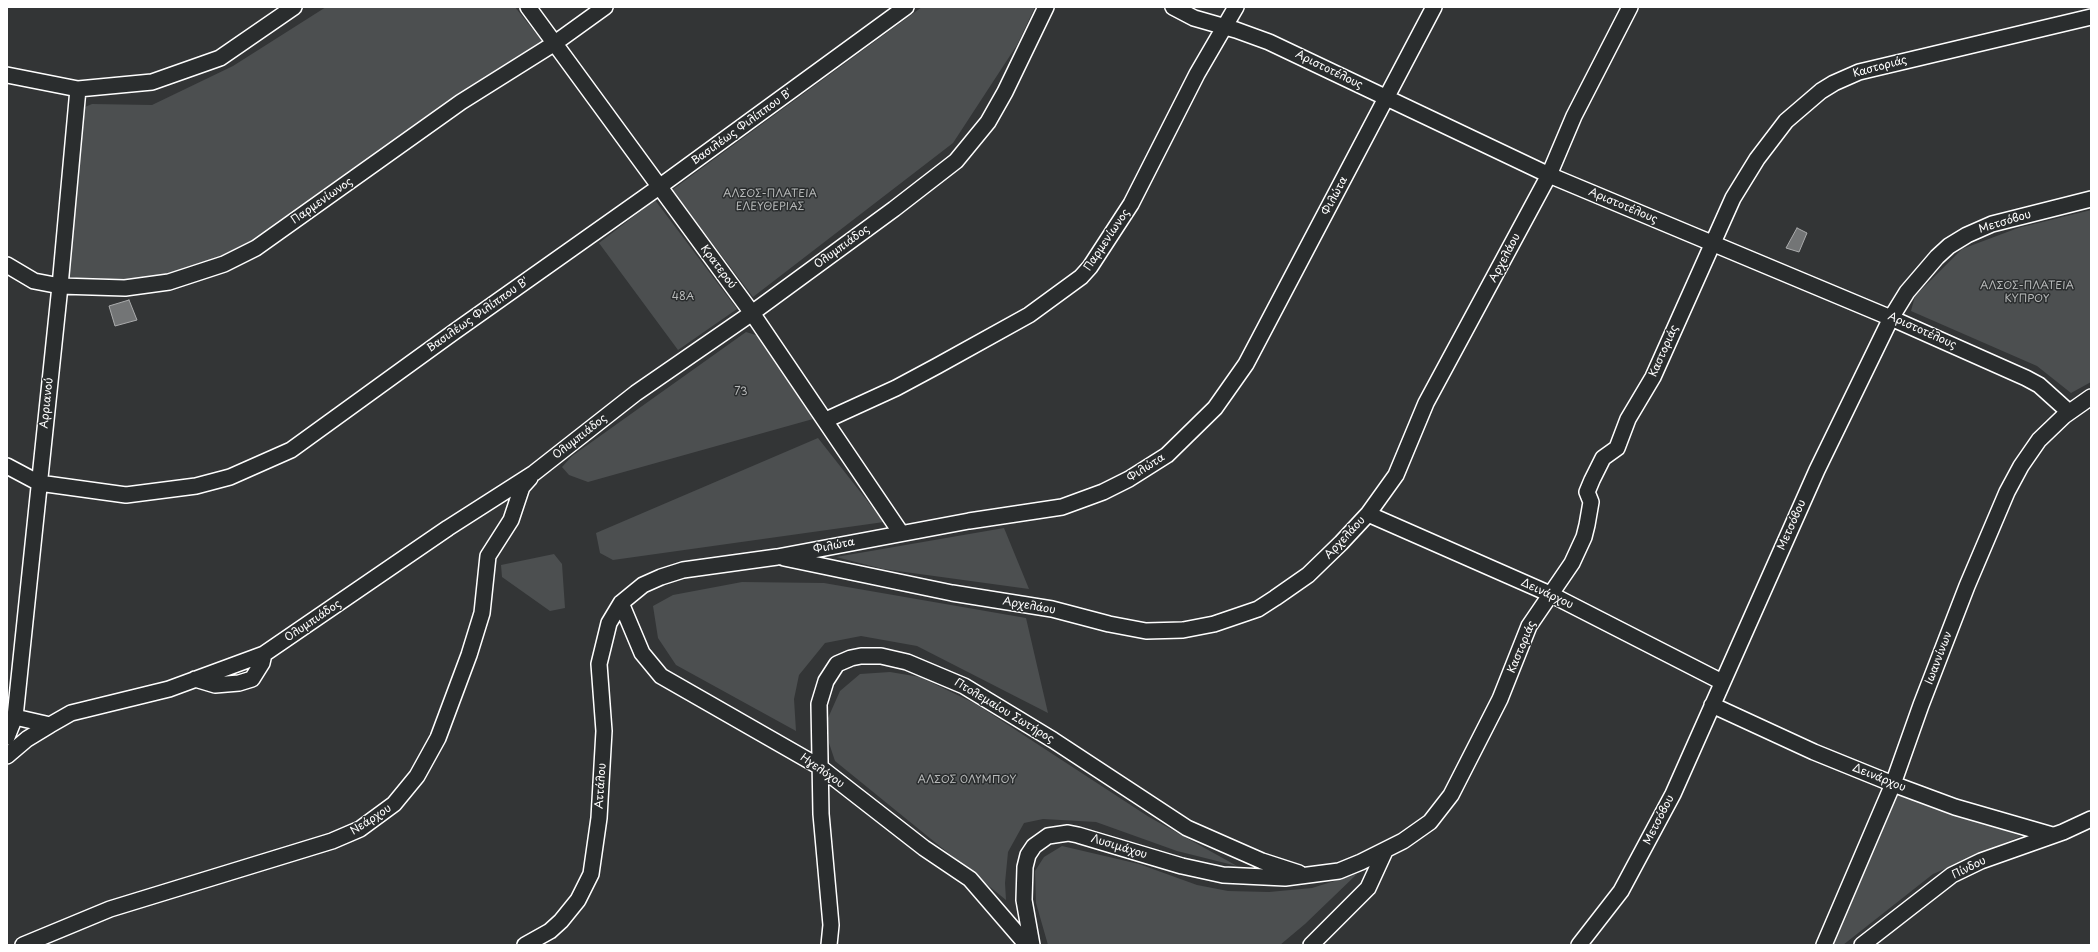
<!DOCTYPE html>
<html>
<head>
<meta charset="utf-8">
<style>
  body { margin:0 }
  #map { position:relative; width:2098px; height:952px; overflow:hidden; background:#333536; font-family:"Playpen Sans",sans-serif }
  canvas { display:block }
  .frame { position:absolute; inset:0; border:8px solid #fff; pointer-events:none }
</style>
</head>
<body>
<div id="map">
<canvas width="2098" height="952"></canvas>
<div class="frame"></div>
</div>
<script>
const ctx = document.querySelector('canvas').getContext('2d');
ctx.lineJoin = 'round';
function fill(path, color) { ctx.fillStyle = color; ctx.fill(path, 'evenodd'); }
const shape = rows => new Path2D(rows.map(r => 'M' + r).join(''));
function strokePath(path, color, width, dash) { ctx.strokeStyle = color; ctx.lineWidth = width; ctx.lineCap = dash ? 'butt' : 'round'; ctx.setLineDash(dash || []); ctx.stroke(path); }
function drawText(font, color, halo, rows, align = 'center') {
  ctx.font = font + ' "Playpen Sans",sans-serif'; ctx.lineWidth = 3; ctx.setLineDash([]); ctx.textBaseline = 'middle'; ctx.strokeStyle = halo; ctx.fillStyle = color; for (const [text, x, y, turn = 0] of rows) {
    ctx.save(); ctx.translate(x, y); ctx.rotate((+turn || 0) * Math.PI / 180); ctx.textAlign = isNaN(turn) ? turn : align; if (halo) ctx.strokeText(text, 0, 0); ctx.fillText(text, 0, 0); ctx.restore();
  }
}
const green = shape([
  [326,7,515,7,542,41,250,243,208,262,153,280,110,282,68,279,85,107,92,104,152,105,233,66],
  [922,7,1035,7,1017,45,953,143,753,297,672,190],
  [655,200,737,309,678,350,599,243],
  [2091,210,2091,382,2071,393,2037,366,1911,311,1915,296,1962,249,2018,228],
  [746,332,759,336,813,419,588,482,569,475,562,467,572,456],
  [818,438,884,522,613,560,600,553,596,533],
  [1004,528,1029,589,883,569,836,557],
  [554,554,562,564,565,608,550,611,502,577,501,565],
  [742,582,824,583,1026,618,1048,713,917,646,861,636,825,643,799,675,794,699,796,731,676,665,658,638,653,606,673,595],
  [890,672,920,677,976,704,1149,817,1237,866,1177,851,1096,822,1043,819,1024,823,1008,852,1005,883,1006,900,835,761,829,743,828,718,840,691,860,674],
  [1897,794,2021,836,1933,874,1843,945,1833,945],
  [1062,846,1139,864,1197,885,1228,891,1269,892,1312,888,1357,874,1305,924,1280,945,1048,945,1036,903,1035,871,1044,857]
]);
const water = shape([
  [1797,228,1807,233,1799,252,1786,248,1797,228],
  [129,300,137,320,115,326,109,306,129,300]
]);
const street = shape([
  [528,7,752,313,901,533],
  [1173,7,1194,18,1236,30,1269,42,1549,175,1891,318,2026,378,2039,385,2069,412],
  [7,75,78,89,152,82,220,58,294,7],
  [7,265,34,281,60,286,125,288,169,282,224,264,256,248,461,102,555,43,605,7],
  [826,420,896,388,937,366,1029,315,1081,277,1090,267,1131,204,1197,74,1236,7],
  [7,466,39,483,126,495,196,486,230,477,291,450,454,332,659,187,906,7],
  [1368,514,1550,594,1722,682],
  [784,558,952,593,1052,609,1109,624,1146,631,1183,630,1214,624,1258,609,1275,598,1308,575,1341,543,1368,514,1396,475,1426,403,1549,175,1574,116,1630,7],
  [621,603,642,653,661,676,820,767,924,848,970,879,1027,945],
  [195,679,215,685,239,683,252,679,262,663,264,654],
  [1712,705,1814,752,1893,784,1955,807,2052,835],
  [15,717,50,725,71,713,169,689,264,654,448,528,534,473,636,393,752,313,894,209,956,161,988,122,1005,92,1046,7],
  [7,737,15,717,60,286,78,89],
  [7,756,27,739,50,725],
  [23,945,110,909,332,841,360,829,394,804,417,776,438,738,469,655,482,613,488,556,511,520,522,487,530,478],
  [525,945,550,931,561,921,578,900,591,874,599,818,604,731,599,664,609,623,621,603,643,585,661,577,683,570,777,557,969,521,1062,507,1103,492,1129,479,1167,455,1215,408,1246,364,1434,7],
  [829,945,831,925,821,814,819,704,826,681,837,664,851,658,861,656,881,656,907,662,964,686,1053,740,1187,828,1262,861,1299,873],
  [1032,945,1024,900,1025,867,1028,855,1034,846,1048,836,1068,833,1078,835,1182,866,1223,875,1285,878,1339,871,1361,862,1403,841,1430,822,1451,795,1500,699,1529,626,1572,563,1584,537,1587,525,1591,502,1587,492,1592,480,1603,458,1617,448,1628,419,1653,377,1733,198,1757,159,1786,121,1821,91,1834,83,1859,72,2091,17],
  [1311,945,1368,888,1385,851],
  [1579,945,1621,891,1673,794,1817,470,1891,318,1907,292,1937,257,1949,246,1967,235,1992,224,2091,199],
  [1824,945,1893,784,1921,705,1967,586,2007,492,2021,466,2039,440,2064,416,2091,397],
  [1862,945,1952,875,1981,861,2063,832,2091,819]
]);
const streetNames = [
  ["Καστοριάς",1880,67,-15],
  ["Αριστοτέλους",1329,70,26],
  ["Βασιλέως Φιλίππου Β'",742,127,-36],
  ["Φιλώτα",1335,196,-62],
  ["Παρμενίωνος",322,201,-35],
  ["Αριστοτέλους",1623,206,23],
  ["Μετσόβου",2005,222,-17],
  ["Παρμενίωνος",1107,240,-56],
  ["Ολυμπιάδος",842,247,-36],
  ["Αρχελάου",1505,258,-62],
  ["Κρατερού",718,267,53],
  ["Βασιλέως Φιλίππου Β'",478,315,-35],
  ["Αριστοτέλους",1922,331,24],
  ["Καστοριάς",1664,351,-66],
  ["Αρριανού",47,403,-84],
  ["Ολυμπιάδος",580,437,-38],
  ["Φιλώτα",1146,468,-33],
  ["Μετσόβου",1792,525,-66],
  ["Αρχελάου",1345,538,-47],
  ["Φιλώτα",834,546,-11],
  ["Δεινάρχου",1547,594,25],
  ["Αρχελάου",1029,606,10],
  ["Ολυμπιάδος",313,621,-34],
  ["Καστοριάς",1522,647,-67],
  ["Ιωαννίνων",1939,658,-69],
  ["Πτολεμαίου Σωτήρος",1004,711,31],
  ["Ηγελόχου",822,771,35],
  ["Δεινάρχου",1879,778,22],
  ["Αττάλου",601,786,-86],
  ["Νεάρχου",371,820,-33],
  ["Μετσόβου",1659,820,-63],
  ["Λυσιμάχου",1119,847,17],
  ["Πίνδου",1969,868,-26]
];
const parkNames = [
  ["ΑΛΣΟΣ-ΠΛΑΤΕΙΑ",770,194],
  ["ΕΛΕΥΘΕΡΙΑΣ",770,207],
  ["ΑΛΣΟΣ-ΠΛΑΤΕΙΑ",2027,286],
  ["ΚΥΠΡΟΥ",2027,299],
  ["48Α",683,297],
  ["73",741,392],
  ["ΑΛΣΟΣ ΟΛΥΜΠΟΥ",967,780]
];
fill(green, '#4c4f50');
fill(water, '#737576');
strokePath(water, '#abacad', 1);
strokePath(street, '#fff', 18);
strokePath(street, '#2a2d2e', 15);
drawText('11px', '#fff', '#2a2d2e', streetNames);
drawText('11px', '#b7b9b9', '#2a2d2e', parkNames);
</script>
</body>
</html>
